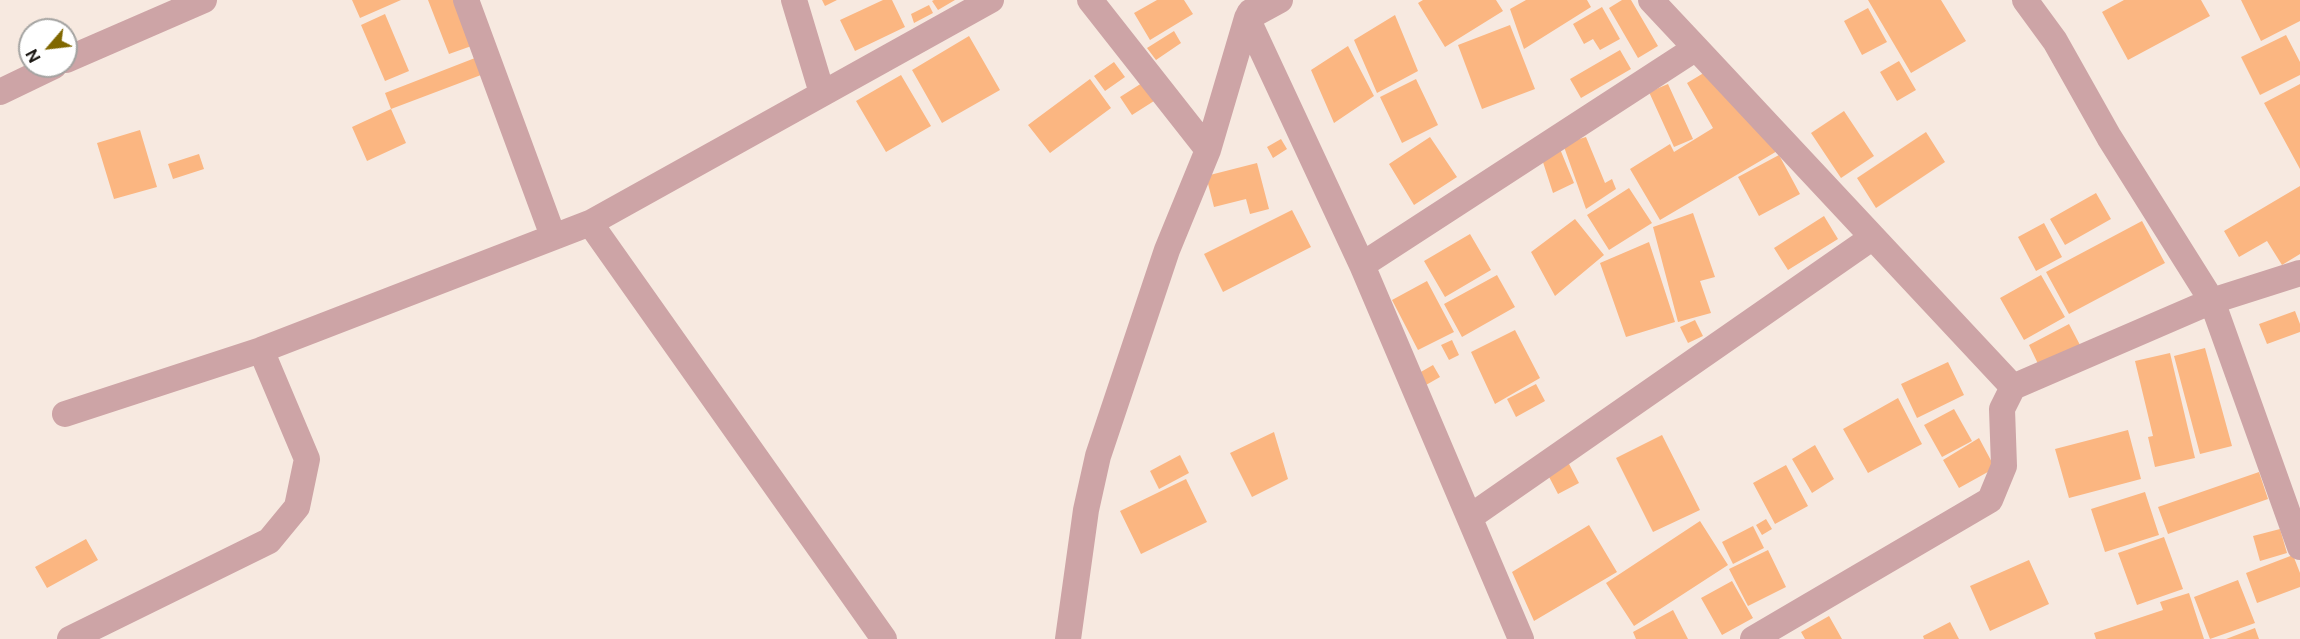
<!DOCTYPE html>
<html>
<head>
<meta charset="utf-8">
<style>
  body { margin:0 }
  #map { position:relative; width:2300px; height:639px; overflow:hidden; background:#f7e9e0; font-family:"Public Sans",sans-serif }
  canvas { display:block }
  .north { position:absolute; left:18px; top:18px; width:60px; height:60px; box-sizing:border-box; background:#fff; border:2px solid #a4a3a1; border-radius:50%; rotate:242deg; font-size:16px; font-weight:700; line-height:24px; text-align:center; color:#1c1814 }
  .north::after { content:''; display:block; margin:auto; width:21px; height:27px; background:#806700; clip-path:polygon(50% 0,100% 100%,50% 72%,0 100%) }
</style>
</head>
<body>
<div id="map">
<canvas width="2300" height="639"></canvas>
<div class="north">N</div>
</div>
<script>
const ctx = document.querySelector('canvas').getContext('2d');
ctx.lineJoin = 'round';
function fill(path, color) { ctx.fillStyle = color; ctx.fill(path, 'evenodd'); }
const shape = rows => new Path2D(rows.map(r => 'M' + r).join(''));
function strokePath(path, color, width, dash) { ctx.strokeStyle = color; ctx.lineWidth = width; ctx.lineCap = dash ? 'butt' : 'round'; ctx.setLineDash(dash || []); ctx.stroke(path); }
const building = shape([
  [352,0,401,0,360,18],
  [428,0,463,0,480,43,449,54],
  [822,0,837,0,825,6],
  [883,0,892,0,905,27,855,51,840,20],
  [934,0,955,0,938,10,932,1],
  [1157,0,1184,0,1193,14,1150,40,1134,13],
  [1423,0,1496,0,1503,11,1445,47,1418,3],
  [1526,0,1587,0,1591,7,1524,49,1510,9],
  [1622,0,1631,0,1658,46,1638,58,1609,8],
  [1868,0,1941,0,1966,41,1911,73],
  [2124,0,2201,0,2210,16,2128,60,2102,12],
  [2241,0,2300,0,2300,21,2261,41],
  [929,5,933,13,914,23,911,14],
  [1602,7,1620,39,1600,50,1593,39,1584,44,1573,24],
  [1868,8,1887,42,1862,55,1844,21],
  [385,14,409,71,385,81,361,25],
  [1395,15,1418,71,1377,93,1354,40],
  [1510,25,1535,89,1482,109,1458,45],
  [1174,31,1181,43,1156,60,1147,48],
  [2286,35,2300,62,2300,75,2260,95,2241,57],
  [969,36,1000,90,942,123,912,70],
  [1348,46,1374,96,1334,123,1311,70],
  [1620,50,1631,69,1581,98,1570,79],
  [475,58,481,75,391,109,406,143,367,161,352,127,391,109,385,93],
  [1899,61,1916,90,1897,101,1880,72],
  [1114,62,1125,77,1105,91,1094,76],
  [1712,68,1784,147,1660,220,1630,169,1670,144,1674,152,1713,128,1687,83],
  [901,75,931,126,886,152,856,101],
  [1090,79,1111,108,1050,153,1028,125],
  [1416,79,1438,125,1402,143,1380,97],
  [1142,83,1154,101,1132,115,1120,97],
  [1668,84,1693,139,1674,147,1649,92],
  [2300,84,2300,169,2264,103],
  [1844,111,1874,156,1841,178,1811,133],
  [140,130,157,187,114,199,97,143],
  [1926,132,1945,162,1876,208,1857,178],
  [1430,137,1457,177,1414,205,1389,164],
  [1586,137,1605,183,1612,179,1616,189,1586,209,1563,144],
  [1281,139,1287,149,1273,158,1267,147],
  [1560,149,1574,183,1553,193,1541,156],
  [199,154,204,169,173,179,168,164],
  [1779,155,1800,194,1759,216,1738,177],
  [1257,163,1269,209,1250,214,1246,199,1214,207,1206,176],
  [2300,186,2300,254,2282,265,2267,241,2239,257,2224,231],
  [1629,188,1652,223,1609,250,1587,215],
  [2096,193,2111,219,2065,245,2050,219],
  [1292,210,1311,247,1223,292,1204,254],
  [1693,213,1715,277,1700,281,1711,313,1678,322,1653,227],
  [1824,216,1838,239,1788,270,1774,248],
  [1575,219,1604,255,1555,296,1531,252],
  [2142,221,2165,263,2069,314,2046,272],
  [2044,223,2062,257,2036,271,2018,237],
  [1470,234,1491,270,1445,297,1424,261],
  [1649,242,1675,322,1626,337,1600,263],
  [1497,275,1515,307,1462,337,1444,304],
  [2041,275,2065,317,2024,340,2000,298],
  [1427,281,1454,332,1418,350,1392,300],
  [2295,311,2300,324,2300,332,2267,344,2259,324],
  [1695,320,1703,336,1688,343,1680,327],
  [2069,324,2080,345,2039,366,2029,345],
  [1515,330,1540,378,1495,404,1471,352],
  [1452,340,1459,355,1449,360,1441,345],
  [2205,348,2232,446,2200,454,2174,356],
  [2170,353,2195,458,2155,467,2148,437,2153,436,2135,361],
  [1948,362,1964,395,1917,418,1901,384],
  [1433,365,1440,377,1426,385,1419,373],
  [1536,384,1545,401,1516,417,1507,399],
  [1898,398,1922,444,1868,473,1843,429],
  [1954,409,1972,441,1942,457,1924,425],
  [2128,430,2141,479,2069,498,2055,449],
  [1274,432,1288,479,1252,497,1230,453],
  [1662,435,1700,510,1653,532,1616,458],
  [1979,438,1995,468,1959,488,1943,460],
  [1815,445,1834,479,1812,493,1792,459],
  [1180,455,1189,473,1159,489,1150,471],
  [1568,462,1579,483,1558,494,1547,473],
  [1786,465,1808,506,1775,524,1753,483],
  [2259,472,2268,499,2168,534,2158,507],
  [1186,479,1207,522,1141,554,1120,511],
  [2145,492,2159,535,2105,552,2091,509],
  [1766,519,1772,529,1762,535,1756,525],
  [1700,521,1728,565,1634,626,1606,583],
  [1589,525,1617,572,1534,621,1512,572],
  [1753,526,1764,548,1733,564,1722,542],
  [2280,529,2287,553,2260,561,2253,536],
  [2164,537,2183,589,2137,605,2118,553],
  [86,539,98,560,47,588,35,567],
  [1768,550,1786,587,1748,606,1729,569],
  [2293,555,2300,573,2300,587,2257,603,2246,573],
  [2029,560,2049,604,1990,631,1970,586],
  [2238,580,2255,623,2210,639,2194,597],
  [1732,581,1753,618,1722,635,1701,598],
  [2189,593,2204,639,2096,639,2094,633,2163,610,2160,602],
  [1673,610,1688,639,1636,639,1633,632],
  [1829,616,1842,639,1805,639,1801,632],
  [1950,622,1959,639,1924,639,1923,636],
  [2255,628,2259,639,2226,639]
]);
const street = shape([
  [466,0,553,236],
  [794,0,822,93],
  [1090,0,1208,150],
  [2025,0,2055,41,2109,137,2212,301,2300,547],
  [1250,12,1247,18,1362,265],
  [1696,48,2013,387],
  [66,60,204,0],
  [0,92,54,66],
  [590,223,884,639],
  [65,414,261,350,590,223,991,0],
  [1470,517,1873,237],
  [70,639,269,541,297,507,307,459,261,350],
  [1068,639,1086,510,1098,456,1167,250,1208,150,1247,18,1280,0],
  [1521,639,1362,265,1696,48,1651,0],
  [1753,639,1990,500,2004,466,2002,409,2013,387,2212,301,2300,273]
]);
fill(building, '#fbb681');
strokePath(street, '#cda4a6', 26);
</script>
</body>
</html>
